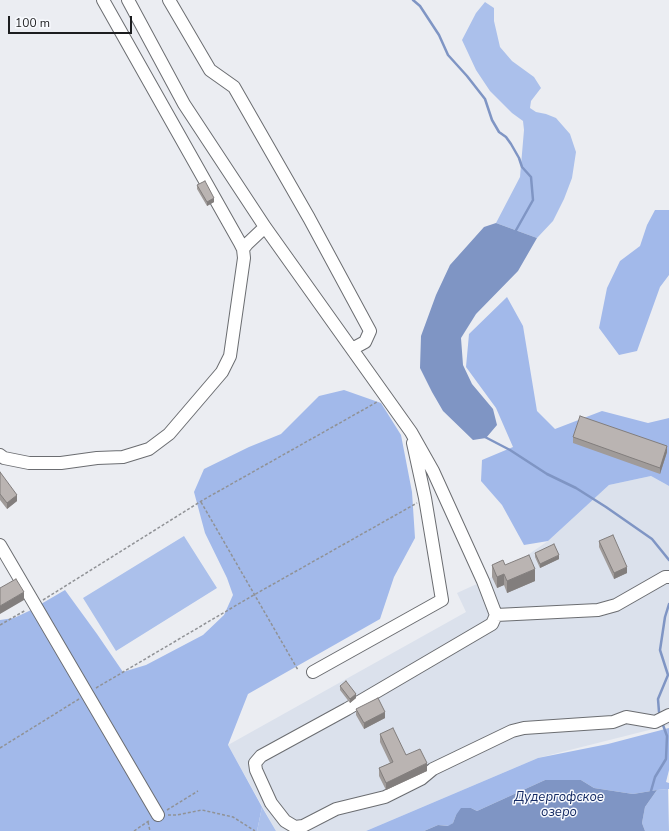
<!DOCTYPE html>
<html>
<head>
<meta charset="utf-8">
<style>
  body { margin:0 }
  #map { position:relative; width:669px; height:831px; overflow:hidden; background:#ebedf2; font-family:"Nunito Sans",sans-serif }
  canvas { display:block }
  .scale { position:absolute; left:8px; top:16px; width:124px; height:18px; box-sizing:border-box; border:2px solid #1c1d1f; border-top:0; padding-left:5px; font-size:12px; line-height:14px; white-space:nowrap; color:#1c1d1f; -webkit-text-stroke:3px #f8fafe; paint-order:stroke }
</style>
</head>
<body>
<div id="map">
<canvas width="669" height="831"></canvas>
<div class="scale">100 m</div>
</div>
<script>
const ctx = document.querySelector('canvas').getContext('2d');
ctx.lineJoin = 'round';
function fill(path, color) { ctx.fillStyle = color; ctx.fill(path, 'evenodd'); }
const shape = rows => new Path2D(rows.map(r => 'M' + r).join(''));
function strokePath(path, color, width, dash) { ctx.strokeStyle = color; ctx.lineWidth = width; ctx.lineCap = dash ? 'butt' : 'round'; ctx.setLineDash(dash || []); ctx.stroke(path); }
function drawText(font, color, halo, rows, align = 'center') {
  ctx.font = font + ' "Nunito Sans",sans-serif'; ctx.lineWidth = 3; ctx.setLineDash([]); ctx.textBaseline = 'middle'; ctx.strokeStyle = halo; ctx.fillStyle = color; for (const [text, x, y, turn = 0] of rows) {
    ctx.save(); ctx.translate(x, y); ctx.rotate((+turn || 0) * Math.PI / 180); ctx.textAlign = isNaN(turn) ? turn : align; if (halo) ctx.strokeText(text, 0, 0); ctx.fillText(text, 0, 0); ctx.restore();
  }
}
const built = shape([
  [651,476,669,486,669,725,538,758,366,831,276,831,228,745,466,612,457,593,503,572,548,541,609,485]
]);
const green = shape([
  [485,2,494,8,494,21,500,47,512,61,534,77,541,88,531,101,530,108,536,112,546,114,556,118,570,134,576,152,572,178,564,199,553,221,537,238,496,223,520,177,524,130,523,121,512,113,490,91,476,70,462,40,476,13],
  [184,536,217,588,116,651,83,598],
  [668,789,669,831,645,831,642,823,645,807,657,790],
  [262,807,276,831,257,831]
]);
const forest = shape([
  [655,210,669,210,669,275,660,287,637,351,619,355,599,328,607,288,620,261,640,246,647,225],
  [507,297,523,326,537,411,555,429,602,411,648,423,669,418,669,486,651,476,609,485,548,541,524,545,502,505,481,481,482,460,513,447,496,408,466,367,469,334],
  [344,390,381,403,401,435,412,492,415,538,394,577,380,619,248,694,228,745,262,807,257,831,0,831,0,620,14,618,29,611,65,590,97,634,123,672,146,665,203,635,224,615,233,595,227,578,205,533,194,492,204,469,249,447,281,434,319,396],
  [669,728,669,770,666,782,669,783,669,789,657,790,633,794,594,788,581,780,545,780,477,811,471,808,456,815,453,823,449,826,438,825,424,831,366,831,538,758,608,744]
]);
const water = shape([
  [496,223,537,238,518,271,476,314,461,338,463,365,472,384,493,409,497,425,486,438,473,440,443,411,432,392,420,368,421,336,436,295,450,265,484,227],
  [545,780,581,780,594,788,633,794,657,790,645,807,642,823,645,831,424,831,438,825,448,826,453,823,456,815,461,808,471,808,477,811]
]);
const stream = shape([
  [413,0,420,6,439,35,448,55,467,76,485,99,492,120,499,132,506,137,511,144,519,158,522,167,531,177,533,200,515,232],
  [485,437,510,450,547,474,576,488,606,507,652,539,669,560],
  [659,712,658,699,668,675,660,650,665,617,669,604],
  [651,791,655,777,666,759,667,736,663,725]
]);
const path = shape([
  [201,502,298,670],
  [43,600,203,500,377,402],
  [0,625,26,610],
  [96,688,252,596,417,503],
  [0,748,79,699],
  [167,810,198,791],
  [168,815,177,815,202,810,233,817,255,831],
  [148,822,150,831],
  [134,831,150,820]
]);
const minor = shape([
  [128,0,184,104,265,227,411,432,433,471,483,581,496,615,492,624,347,709,261,756,255,763,256,770,271,803,285,821,295,827,303,826,336,809,385,797,421,779,433,769,512,731,524,728,613,722,626,717,655,722,669,715],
  [169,0,210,70,234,87,309,218,370,331,365,342,352,349],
  [243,249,247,244,265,227],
  [0,455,4,458,29,463,61,463,97,458,123,457,149,449,169,434,222,372,230,356,244,258,243,249,240,243,103,0],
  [0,545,158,815],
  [496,615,598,610,616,605,665,577,669,577],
  [313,672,442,600,425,498,413,443]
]);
const wall = shape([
  [197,185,214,202,207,206,197,189],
  [573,437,667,452,660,474,573,443],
  [0,472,17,501,7,509,0,500],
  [599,541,627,573,614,579,599,547],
  [535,553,559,559,540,568,535,557],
  [492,565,505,565,535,581,507,593,504,585,497,588,492,577],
  [340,686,356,698,350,703,340,690],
  [356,709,385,718,364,729,356,715],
  [380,734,406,755,427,771,386,790,379,776,379,768,390,763,380,742]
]);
const shadedWall = shape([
  [214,198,214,202,207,206,207,202],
  [667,446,667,452,660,474,660,468],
  [17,495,17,501,7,509,7,503],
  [559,555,559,559,540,568,540,564],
  [627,567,627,573,614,579,614,573],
  [535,569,535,581,507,593,507,581],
  [504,574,504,585,497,588,497,577],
  [24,592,24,600,0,614,0,606],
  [356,694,356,698,350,703,350,699],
  [385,712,385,718,364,729,364,723],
  [427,763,427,771,386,790,386,783]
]);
const building = shape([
  [205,181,214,198,207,202,197,185,205,181],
  [580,416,667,446,660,468,573,437,580,416],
  [0,472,17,495,7,503,0,494,0,472],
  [613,535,627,567,614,573,599,541,613,535],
  [554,544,559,555,540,564,535,553,554,544],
  [529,555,535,569,507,581,504,574,497,577,492,565,503,560,505,565,529,555],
  [16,579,24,592,0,606,0,588,16,579],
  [346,681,356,694,350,699,340,686,346,681],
  [378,698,385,712,364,723,356,709,378,698],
  [393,728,406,755,420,749,427,763,386,783,379,768,393,762,380,734,393,728]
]);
const waterNames = [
  ["Дудергофское",559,798],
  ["озеро",559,813]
];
fill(built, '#dbe1ec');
fill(green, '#abc0eb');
fill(forest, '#a2b9ea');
fill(water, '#7f95c4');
strokePath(stream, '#7f95c4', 2.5);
strokePath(minor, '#6b6d71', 14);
strokePath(path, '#909296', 1.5, [3, 2]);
strokePath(minor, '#fff', 12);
fill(wall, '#a09b99');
fill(shadedWall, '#827e7d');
fill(building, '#bab4b2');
strokePath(building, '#827e7d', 1);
drawText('italic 13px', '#142a63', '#f8fafe', waterNames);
</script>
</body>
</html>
